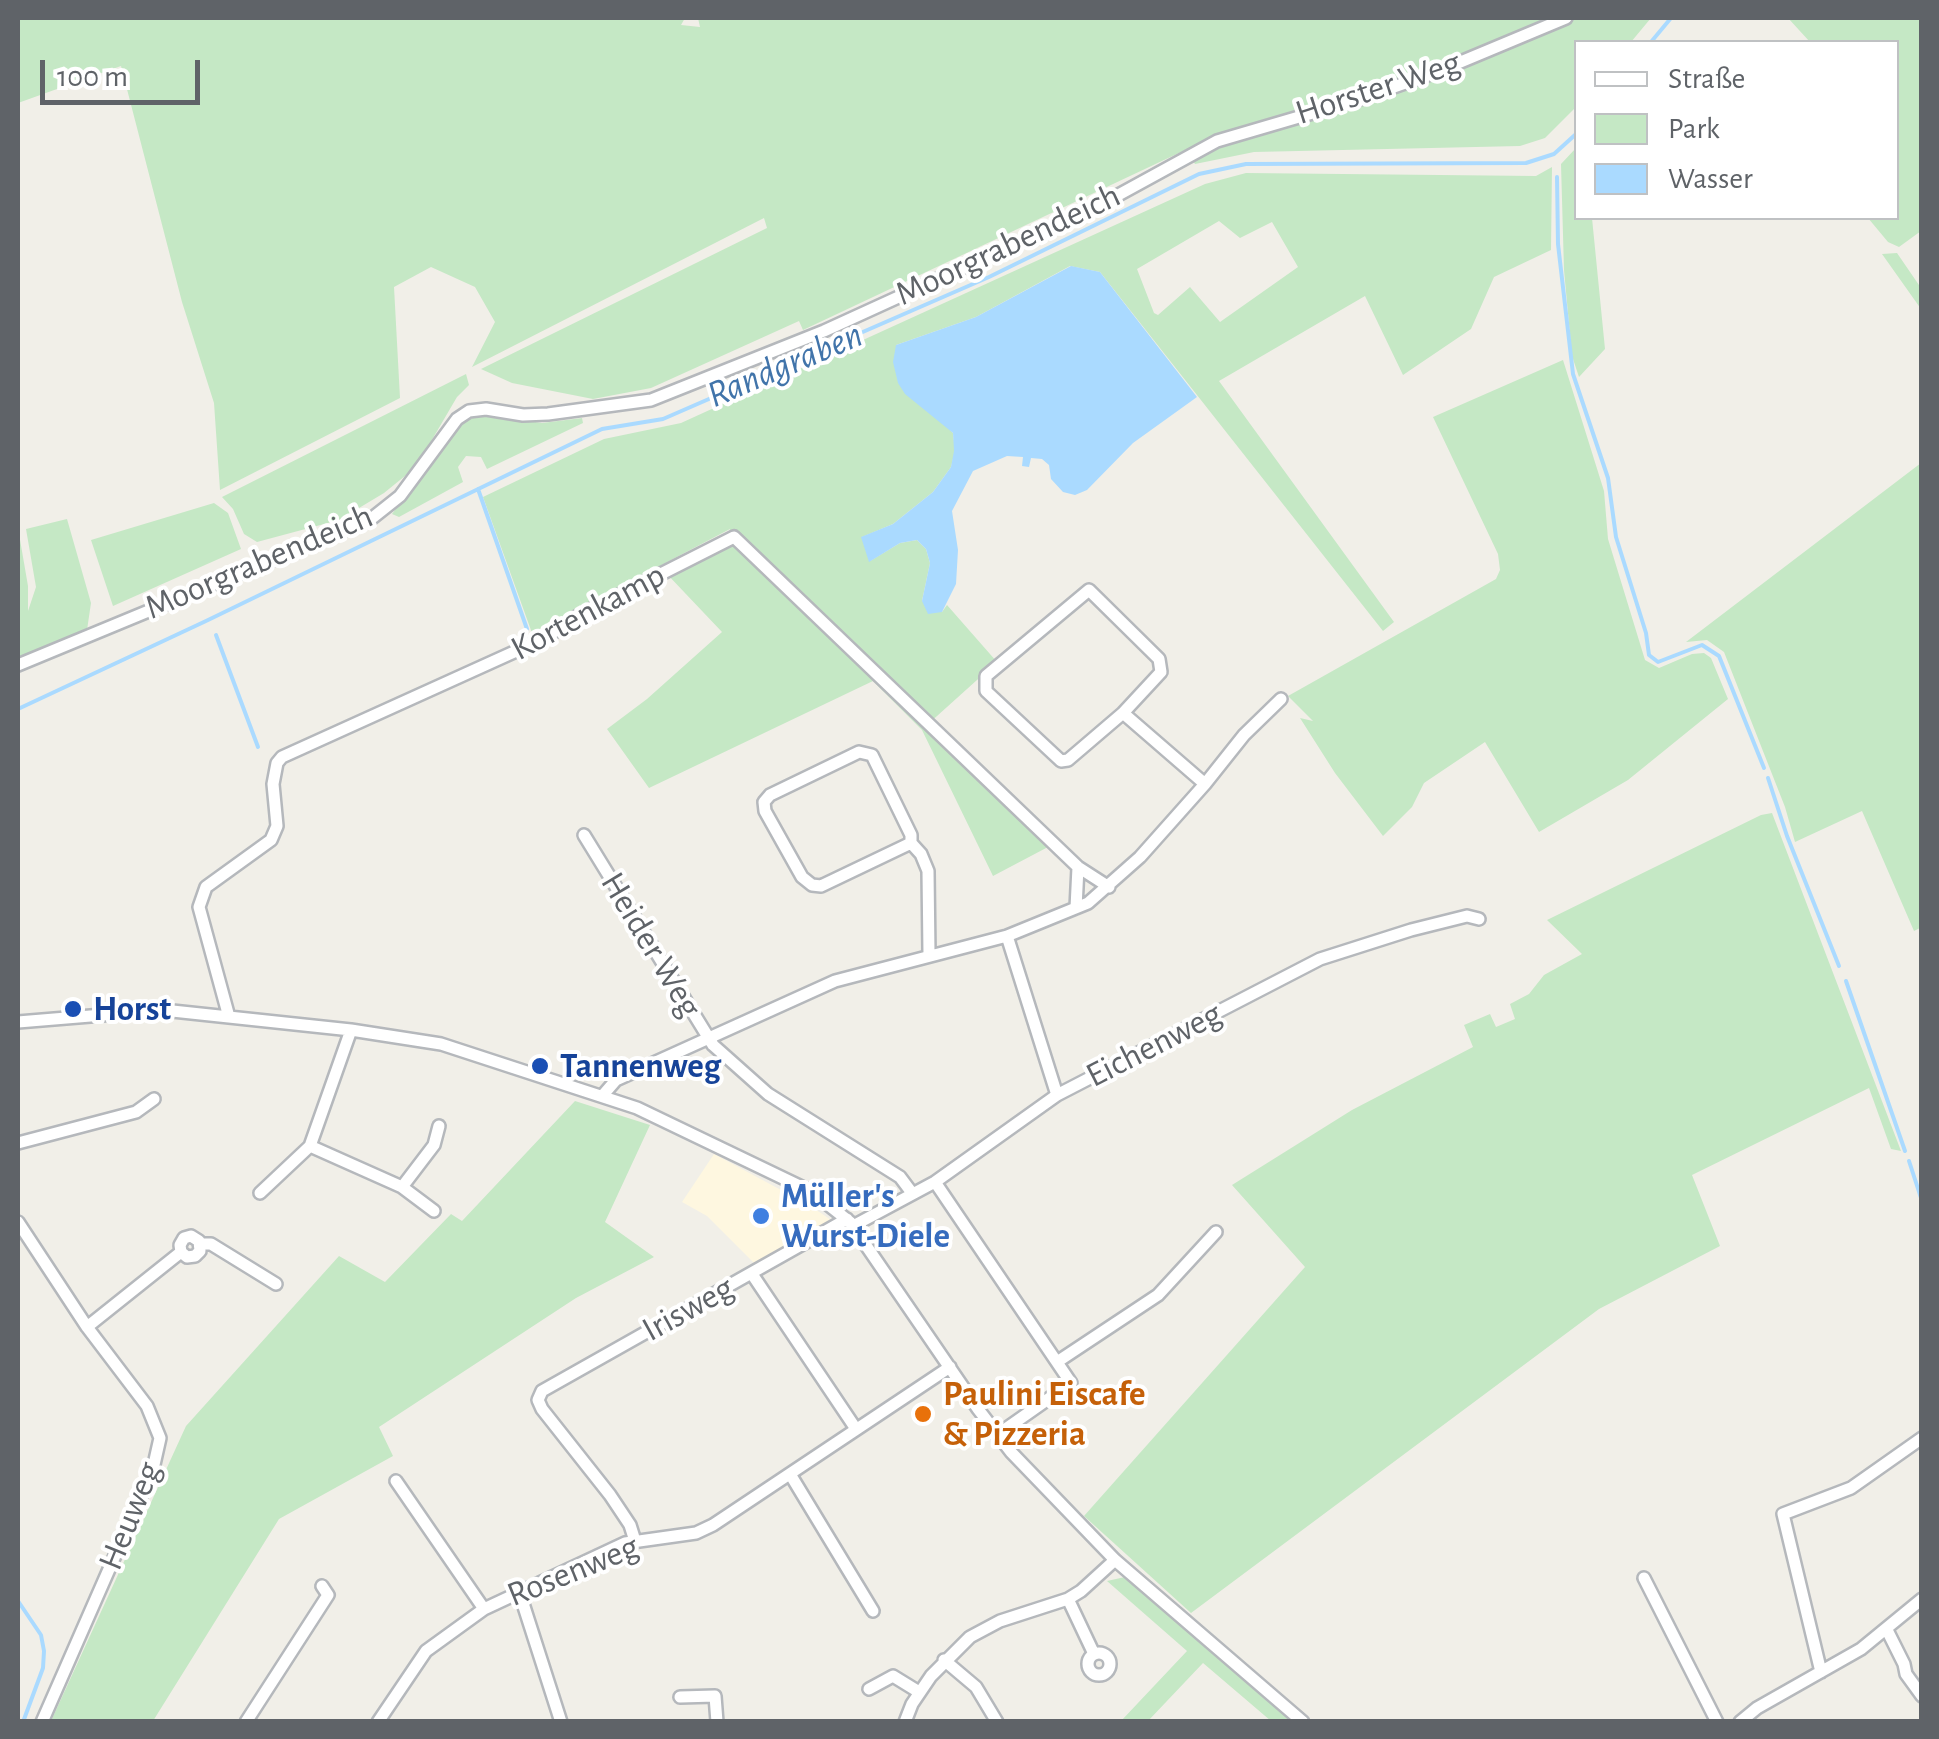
<!DOCTYPE html>
<html>
<head>
<meta charset="utf-8">
<style>
  body { margin:0 }
  #map { position:relative; width:1939px; height:1739px; overflow:hidden; background:#f1efe8; font-family:"Alegreya Sans",sans-serif }
  canvas { display:block }
  .frame { position:absolute; inset:0; border:20px solid #5f6368; pointer-events:none }
  .legend { position:absolute; left:1574px; top:40px; width:325px; height:180px; box-sizing:border-box; background:#fff; border:2px solid #bfc1c3; margin:0; padding:12px 18px; list-style:none; font-size:30px; color:#5f6368 }
  .legend li { display:flex; align-items:center; gap:20px; height:50px }
  .legend b { width:50px; border:2px solid #bfc1c3 }
  .scale { position:absolute; left:40px; top:60px; width:160px; height:45px; box-sizing:border-box; border:5px solid #5f6368; border-top:0; padding-left:12px; font-size:30px; line-height:35px; white-space:nowrap; color:#5f6368; -webkit-text-stroke:8px #fff; paint-order:stroke }
</style>
</head>
<body>
<div id="map">
<canvas width="1939" height="1739"></canvas>
<div class="frame"></div>
<ul class="legend">
<li><b style="height:12px;background:#fff"></b>Straße</li>
<li><b style="height:28px;background:#c5e8c5"></b>Park</li>
<li><b style="height:28px;background:#aadaff"></b>Wasser</li>
</ul>
<div class="scale">100 m</div>
</div>
<script>
const ctx = document.querySelector('canvas').getContext('2d');
ctx.lineJoin = 'round';
function fill(path, color) { ctx.fillStyle = color; ctx.fill(path, 'evenodd'); }
const shape = rows => new Path2D(rows.map(r => 'M' + r).join(''));
function strokePath(path, color, width, dash) { ctx.strokeStyle = color; ctx.lineWidth = width; ctx.lineCap = dash ? 'butt' : 'round'; ctx.setLineDash(dash || []); ctx.stroke(path); }
function drawText(font, color, halo, rows, align = 'center') {
  ctx.font = font + ' "Alegreya Sans",sans-serif'; ctx.lineWidth = 8; ctx.setLineDash([]); ctx.textBaseline = 'middle'; ctx.strokeStyle = halo; ctx.fillStyle = color; for (const [text, x, y, turn = 0] of rows) {
    ctx.save(); ctx.translate(x, y); ctx.rotate((+turn || 0) * Math.PI / 180); ctx.textAlign = isNaN(turn) ? turn : align; if (halo) ctx.strokeText(text, 0, 0); ctx.fillText(text, 0, 0); ctx.restore();
  }
}
const commercial = shape([
  [714,1154,809,1205,831,1220,829,1225,756,1265,707,1216,682,1202]
]);
const green = shape([
  [18,18,685,18,681,25,700,27,698,18,1553,18,1437,67,1356,96,1215,136,803,330,799,321,651,388,593,399,512,383,481,369,767,228,764,218,472,367,495,322,475,287,431,267,394,287,400,398,220,490,214,403,182,302,121,66,18,103],
  [1578,18,1651,18,1631,42,1576,42,1576,107,1545,138,1520,146,1254,152,1195,164,1192,159,1219,145,1440,76],
  [1788,18,1921,18,1921,231,1899,247,1888,242,1868,218,1896,218,1896,42,1810,42],
  [1576,148,1576,218,1592,218,1605,349,1579,377,1572,356,1564,270,1561,164],
  [1552,167,1551,250,1494,277,1471,329,1403,375,1365,296,1219,381,1394,622,1383,631,1100,272,1070,266,976,317,896,345,937,417,953,433,955,451,951,467,933,492,893,524,862,537,870,561,900,543,917,540,926,549,930,563,922,601,942,612,947,605,997,662,927,725,1048,847,993,876,922,730,873,681,649,788,607,729,647,699,722,632,666,573,720,552,730,529,532,633,483,497,604,439,681,423,1205,184,1246,173,1536,176],
  [1219,221,1240,238,1272,222,1298,267,1220,322,1190,287,1158,315,1154,313,1137,269],
  [1897,253,1921,288,1921,309,1882,254],
  [1563,360,1604,491,1608,539,1645,660,1659,668,1692,654,1704,653,1711,658,1728,699,1628,780,1539,832,1485,742,1424,783,1412,807,1383,836,1335,773,1300,718,1313,721,1288,696,1496,579,1500,570,1498,554,1433,417],
  [466,374,469,385,457,397,416,467,384,493,339,520,257,542,244,534,233,509,222,497],
  [483,414,542,423,582,418,583,423,487,469,481,457,466,456,458,467,463,482,399,517,392,514,452,433,470,416],
  [1921,463,1922,927,1914,931,1862,811,1795,842,1785,807,1724,652,1707,640,1686,642],
  [214,503,228,513,241,549,113,606,91,540],
  [67,519,91,603,87,630,18,662,18,528,28,586,28,611,36,587,26,529],
  [1772,813,1901,1151,1891,1149,1869,1088,1692,1175,1720,1246,1599,1309,1191,1613,1084,1516,1305,1267,1232,1185,1352,1110,1473,1047,1464,1025,1490,1014,1496,1027,1515,1019,1510,1004,1529,994,1544,975,1582,954,1547,920,1761,815],
  [575,1101,650,1125,605,1222,654,1257,576,1298,379,1427,393,1456,279,1519,153,1721,51,1721,186,1426,339,1256,385,1282,451,1214,462,1221],
  [1125,1577,1294,1721,1271,1721,1203,1663,1148,1721,1121,1721,1187,1651,1107,1581]
]);
const water = shape([
  [1071,266,1100,272,1197,397,1133,443,1087,490,1075,495,1063,492,1051,479,1049,465,1042,459,1031,458,1029,467,1022,466,1023,457,1007,456,973,471,952,511,958,550,956,584,942,612,928,614,922,601,930,563,926,549,917,540,900,543,869,562,861,537,893,524,933,492,951,467,954,451,953,433,905,394,898,383,893,362,896,345,976,317]
]);
const stream = shape([
  [1651,42,1671,18],
  [1557,177,1558,244,1573,374,1608,478,1616,537,1646,633,1649,655,1658,662,1702,645,1719,656,1764,768],
  [478,489,527,629],
  [216,635,258,747],
  [18,709,206,621,602,429,663,419,989,277,1199,174,1246,164,1526,163,1554,154,1576,134],
  [1768,778,1787,836,1839,966],
  [1846,981,1905,1151],
  [1909,1161,1922,1201],
  [18,1601,41,1635,44,1651,43,1668,23,1722]
]);
const minor = shape([
  [18,665,371,519,400,496,457,419,469,411,486,409,523,415,548,414,651,400,824,331,1100,205,1217,141,1357,100,1439,71,1566,18],
  [1123,713,1068,760,1061,761,986,691,986,676,1089,590,1159,659,1161,672,1123,713,1205,784],
  [584,835,713,1045,768,1094,900,1177,912,1193],
  [911,843,821,886,812,885,802,877,765,811,764,802,770,795,859,752,872,755,911,835,911,843,921,854,928,871,929,954],
  [1076,908,1078,867],
  [1007,936,1057,1095],
  [229,1017,199,907,206,887,271,840,277,826,273,784,277,763,282,757,545,638,578,616,734,537,1078,867,1109,887],
  [18,1022,163,1010,351,1030,441,1044,637,1108,812,1192,850,1222,978,1409,1011,1452,1115,1560,1303,1722],
  [603,1095,616,1080,835,981,1007,936,1088,903,1140,857,1205,784,1244,735,1281,699],
  [18,1143,136,1112,154,1099],
  [310,1146,402,1187,434,1211],
  [935,1182,1071,1383,997,1435],
  [402,1187,434,1145,439,1126],
  [260,1193,310,1146,351,1030],
  [18,1222,87,1327,147,1406,160,1438,153,1469,42,1722],
  [853,1226,935,1182,1057,1095,1320,959,1411,930,1467,916,1479,919],
  [200,1244,211,1244,276,1284],
  [752,1274,856,1429],
  [87,1327,181,1252,180,1245,184,1238,191,1236,199,1241,200,1251,195,1256,187,1257,181,1252],
  [1057,1362,1158,1295,1216,1232],
  [790,1474,873,1611],
  [396,1481,484,1609],
  [635,1541,630,1525,610,1495,542,1409,538,1400,542,1391,847,1219],
  [1644,1578,1717,1722],
  [519,1591,561,1722],
  [1068,1599,1094,1654],
  [1887,1630,1904,1664,1906,1674,1922,1696],
  '1088 1664a11 11 0 1 1 22 0a11 11 0 1 1-22 0Z',
  [944,1660,976,1687,997,1722],
  [1821,1672,1783,1514,1851,1488,1922,1438],
  [869,1689,893,1676,919,1692],
  [680,1697,715,1696,717,1722],
  [246,1722,328,1595,322,1586],
  [378,1722,426,1651,484,1609,625,1543,696,1533,713,1525,950,1367],
  [905,1722,912,1704,931,1676,970,1637,1000,1621,1068,1599,1081,1591,1115,1560],
  [1740,1722,1757,1708,1861,1649,1922,1599]
]);
const markers = [
  [73,1009,10,"#1a4fb4"],
  [540,1066,10,"#1a4fb4"],
  [761,1216,10,"#3f7fe0"],
  [923,1414,10,"#e8710a"]
];
const streetNames = [
  ["Horster Weg",1378,88,-18],
  ["Moorgrabendeich",1008,245,-25],
  ["Moorgrabendeich",259,562,-23],
  ["Kortenkamp",588,612,-28],
  ["Heider Weg",651,945,59],
  ["Eichenweg",1154,1045,-27],
  ["Irisweg",688,1309,-29],
  ["Heuweg",130,1516,-68],
  ["Rosenweg",573,1571,-22]
];
const transitNames = [
  ["Horst",93,1009],
  ["Tannenweg",560,1066]
];
const shopNames = [
  ["Müller's",781,1196],
  ["Wurst-Diele",781,1236]
];
const foodNames = [
  ["Paulini Eiscafe",943,1394],
  ["& Pizzeria",943,1434]
];
const waterNames = [
  ["Randgraben",785,365,-23]
];
fill(commercial, '#fef7e0');
fill(green, '#c5e8c5');
fill(water, '#aadaff');
strokePath(stream, '#aadaff', 4);
strokePath(minor, '#b5b8bc', 16);
strokePath(minor, '#fff', 11);
for (const [x, y, r, color] of markers) { const dot = new Path2D(); dot.arc(x, y, r, 0, 2 * Math.PI); ctx.fillStyle = color; ctx.fill(dot); strokePath(dot, '#fff', 4); }
drawText('35px', '#5f6368', '#fff', streetNames);
drawText('bold 35px', '#164399', '#fff', transitNames, 'left');
drawText('bold 35px', '#366cbe', '#fff', shopNames, 'left');
drawText('bold 35px', '#c56008', '#fff', foodNames, 'left');
drawText('italic 38px', '#4174aa', '#fff', waterNames);
</script>
</body>
</html>
